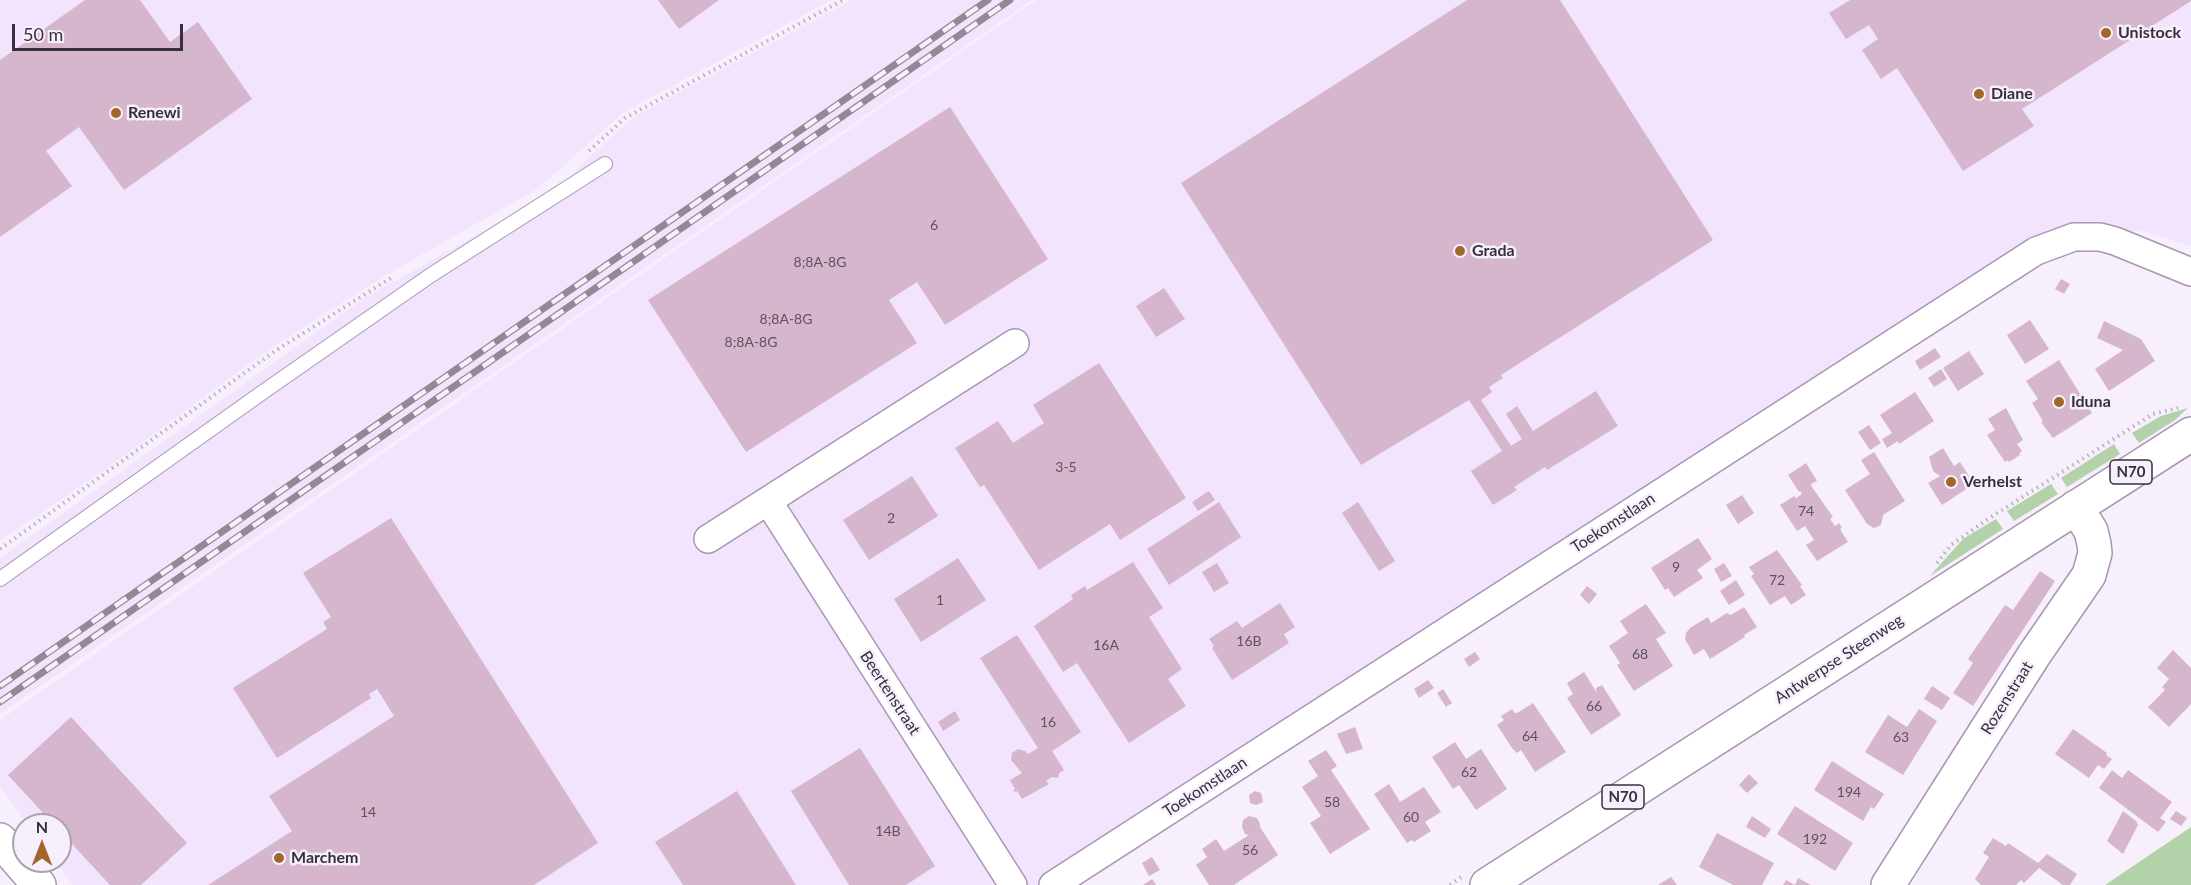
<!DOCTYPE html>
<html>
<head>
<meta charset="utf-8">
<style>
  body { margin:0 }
  #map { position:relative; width:2191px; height:885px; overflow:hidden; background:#f7effc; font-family:Lato,sans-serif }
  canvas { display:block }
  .north { position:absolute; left:12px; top:813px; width:60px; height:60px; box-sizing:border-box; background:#f7effc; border:2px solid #aaa2af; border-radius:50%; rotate:0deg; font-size:16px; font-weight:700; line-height:24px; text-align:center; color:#362f3c }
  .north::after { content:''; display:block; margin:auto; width:21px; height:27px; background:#a3662a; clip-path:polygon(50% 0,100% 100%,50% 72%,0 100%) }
  .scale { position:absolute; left:12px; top:24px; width:171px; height:27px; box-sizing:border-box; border:3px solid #362f3c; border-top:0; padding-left:8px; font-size:18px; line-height:21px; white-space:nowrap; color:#362f3c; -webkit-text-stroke:4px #f7effc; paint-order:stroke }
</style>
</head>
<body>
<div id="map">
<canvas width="2191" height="885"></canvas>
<div class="north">N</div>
<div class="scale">50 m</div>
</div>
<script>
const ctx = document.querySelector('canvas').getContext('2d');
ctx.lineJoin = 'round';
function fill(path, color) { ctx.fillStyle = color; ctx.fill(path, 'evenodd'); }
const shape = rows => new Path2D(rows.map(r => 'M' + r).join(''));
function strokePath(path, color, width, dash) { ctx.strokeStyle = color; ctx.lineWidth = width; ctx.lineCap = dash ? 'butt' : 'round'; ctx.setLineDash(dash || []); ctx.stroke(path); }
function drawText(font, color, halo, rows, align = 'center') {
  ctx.font = font + ' Lato,sans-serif'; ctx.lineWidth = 5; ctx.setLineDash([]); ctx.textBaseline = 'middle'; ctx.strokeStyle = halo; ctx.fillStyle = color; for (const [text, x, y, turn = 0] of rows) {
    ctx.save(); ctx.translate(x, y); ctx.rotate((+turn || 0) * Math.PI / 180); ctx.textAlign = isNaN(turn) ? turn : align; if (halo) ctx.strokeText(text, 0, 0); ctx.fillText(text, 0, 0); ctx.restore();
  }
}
const built = shape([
  [0,0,831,0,624,112,537,189,381,278,268,350,108,467,0,541],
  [852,0,1032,0,0,714,0,558,363,299,519,211,567,180,592,154,637,115],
  [1036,0,2191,0,2191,246,2139,230,2072,246,1082,885,73,885,55,861,60,861,60,825,28,825,0,787,0,720]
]);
const green = shape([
  [2188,408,2175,420,2139,443,2132,433,2161,416],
  [2114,444,2120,454,2067,487,2061,478],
  [2051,484,2058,494,2014,521,2007,511],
  [1996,519,2003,529,1930,576,1963,539],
  [2191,827,2191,885,2105,885]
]);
const building = shape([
  [85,0,140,0,170,42,198,22,252,99,124,190,79,127,46,151,72,186,0,237,0,60],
  [658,0,719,0,679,29],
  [1467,0,1560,0,1713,240,1501,375,1503,378,1489,387,1492,392,1481,400,1511,446,1522,439,1506,414,1517,406,1533,431,1596,391,1618,426,1547,470,1545,467,1514,487,1517,490,1493,505,1471,471,1502,451,1469,400,1361,465,1181,183],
  [1850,0,2191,0,2191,1,2022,109,2034,126,1963,171,1897,68,1881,79,1862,50,1878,39,1869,25,1846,39,1829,13],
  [950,107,1048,259,945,325,917,282,889,300,917,343,746,452,648,300],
  [2061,279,2070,284,2064,294,2055,289],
  [1164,288,1185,319,1156,337,1136,306],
  [2030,320,2049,349,2025,364,2007,335],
  [2104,321,2141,339,2155,361,2109,391,2095,369,2123,350,2097,338],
  [1935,348,1941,357,1920,370,1915,361],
  [1969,351,1984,374,1958,391,1943,368],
  [2059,360,2092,413,2053,438,2041,422,2043,421,2032,403,2038,399,2026,381],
  [1099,363,1186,498,1120,540,1110,524,1039,570,984,485,980,487,955,448,998,421,1013,443,1044,423,1033,405],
  [1941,369,1947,379,1934,387,1928,378],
  [1915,392,1934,421,1899,444,1898,441,1887,448,1882,439,1892,433,1880,415],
  [2006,408,2023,440,2017,444,2022,451,2019,454,2020,455,2009,462,2008,460,2005,462,1987,435,1995,430,1988,419],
  [1869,425,1881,443,1870,450,1858,432],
  [1943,448,1954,466,1960,462,1974,484,1942,505,1928,483,1940,476,1933,471,1929,457],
  [1874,452,1905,501,1883,515,1881,525,1874,528,1867,524,1845,490,1870,474,1861,460],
  [1806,463,1817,481,1811,484,1812,487,1833,517,1830,519,1835,526,1839,523,1842,528,1840,529,1848,542,1817,561,1806,545,1814,540,1805,526,1797,531,1780,505,1794,496,1796,498,1802,494,1800,491,1799,492,1788,475],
  [912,476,938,516,869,560,843,520],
  [1209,491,1215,500,1198,511,1192,502],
  [1742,495,1754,513,1738,524,1726,505],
  [1219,502,1241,537,1169,585,1147,549],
  [1358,502,1395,561,1379,571,1342,513],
  [391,518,598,843,534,885,208,885,292,831,269,796,394,716,377,689,369,694,371,698,277,758,233,688,327,629,323,622,331,617,303,573],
  [1698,538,1712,559,1697,570,1703,578,1674,597,1668,588,1665,590,1651,568],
  [1777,550,1802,585,1800,586,1806,595,1791,605,1785,596,1770,605,1751,576,1754,574,1749,567],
  [958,558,986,600,921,642,894,599],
  [1133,562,1163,608,1149,617,1182,669,1168,679,1186,706,1129,743,1077,663,1063,672,1034,626,1073,599,1071,595,1085,586,1087,590],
  [1217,563,1229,583,1214,592,1202,572],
  [1724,563,1732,576,1721,582,1714,569],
  [2040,571,2055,581,1973,706,1953,693,1973,663,1968,659,2005,605,2013,610],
  [1736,580,1745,595,1729,605,1720,591],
  [1587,586,1597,594,1589,604,1580,595],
  [1280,603,1295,627,1284,634,1289,643,1232,680,1212,648,1214,646,1209,639,1237,621,1242,628],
  [1646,604,1666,633,1656,639,1673,666,1634,691,1617,665,1620,663,1609,646,1628,633,1620,621],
  [1744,607,1757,627,1744,635,1745,637,1710,659,1704,649,1694,655,1685,639,1686,633,1690,628,1708,617,1711,623,1727,613,1731,615],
  [1017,635,1081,732,1052,751,1064,770,1059,773,1058,778,1052,777,1046,781,1049,784,1022,799,1017,791,1015,792,1013,790,1015,789,1010,780,1022,773,1011,760,1012,753,1018,749,1025,751,1028,754,1038,748,980,658],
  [2173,650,2191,668,2191,704,2169,727,2148,707,2165,690,2162,687,2169,679,2157,668],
  [1475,652,1480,659,1469,667,1464,659],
  [1584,672,1597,693,1596,688,1602,685,1621,715,1591,735,1567,698,1573,694,1567,683],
  [1428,680,1434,688,1419,698,1414,689],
  [1932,686,1950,698,1942,710,1924,699],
  [1443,689,1452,703,1446,707,1437,693],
  [1533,703,1566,752,1535,772,1521,750,1517,753,1512,748,1497,725,1504,720,1501,716,1512,709,1515,713,1517,713],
  [1919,709,1937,721,1903,775,1865,752,1888,715,1907,727],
  [955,711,960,720,943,731,938,722],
  [71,717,187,843,141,885,110,885,60,831,60,825,54,825,8,775],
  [1355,727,1363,749,1346,754,1337,734],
  [2073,729,2107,753,2106,755,2112,759,2104,769,2098,765,2089,778,2055,754],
  [1455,742,1466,759,1481,749,1507,789,1476,810,1459,785,1453,789,1432,757],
  [860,748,935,866,906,885,849,885,791,791],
  [1326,750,1337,766,1331,770,1370,829,1330,854,1310,823,1321,816,1302,787,1318,776,1308,761],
  [1832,761,1884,794,1874,809,1871,807,1863,821,1814,790],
  [2112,770,2122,778,2128,770,2172,802,2160,818,2166,822,2158,832,2099,788],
  [1749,774,1758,783,1747,793,1739,785],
  [1389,784,1400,802,1424,787,1441,812,1425,822,1431,831,1414,842,1412,840,1407,843,1374,794],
  [737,791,796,885,683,885,655,842],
  [1255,791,1261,793,1263,802,1256,805,1250,803,1249,795],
  [1795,806,1853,843,1835,871,1777,834],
  [2123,811,2136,821,2138,825,2123,854,2107,841],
  [2176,811,2187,818,2181,826,2170,819],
  [1249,816,1257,818,1260,824,1260,827,1278,855,1234,885,1209,885,1196,865,1207,857,1202,849,1216,839,1224,851,1249,835,1245,834,1242,827,1243,820],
  [1752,816,1771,829,1765,838,1746,827],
  [1717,833,1774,863,1762,885,1733,885,1699,867],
  [1993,838,2006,846,2008,843,2038,863,2047,854,2077,874,2070,885,2063,885,2039,868,2024,883,2021,880,2016,885,1981,885,1975,879,1989,857,1983,853],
  [1152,857,1160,870,1149,876,1142,863],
  [1671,877,1677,885,1658,885],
  [1798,878,1811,885,1783,885,1786,880,1795,885],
  [1152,879,1156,885,1143,885]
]);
const path = shape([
  [589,151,625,118,843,0],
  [0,549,275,351,394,276],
  [1937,563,1951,545,1988,519,2153,414,2178,408],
  [1450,885,1461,877]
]);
const lane = shape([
  [0,579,263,392,431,275,605,164]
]);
const street = shape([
  [768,501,1013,885],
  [708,539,1015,343],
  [1053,885,2036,251,2074,237,2100,237,2115,241,2191,272]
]);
const secondary = shape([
  [0,840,39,885],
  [1888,885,2034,655,2089,575,2095,553,2094,544,2091,531,2076,507]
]);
const primary = shape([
  [1487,885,2191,434]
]);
const rail = shape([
  [0,686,988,0],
  [0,702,1010,0]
]);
const markers = [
  [2106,33,6,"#a3662a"],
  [1979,94,6,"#a3662a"],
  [116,113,6,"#a3662a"],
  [1460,251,6,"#a3662a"],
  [2059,402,6,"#a3662a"],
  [1951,482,6,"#a3662a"],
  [279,858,6,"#a3662a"]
];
const numberNames = [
  ["6",934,225],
  ["8;8A-8G",820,262],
  ["8;8A-8G",786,319],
  ["8;8A-8G",751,342],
  ["3-5",1066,467],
  ["74",1806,511],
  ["2",891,518],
  ["9",1676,567],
  ["72",1777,580],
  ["1",940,600],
  ["16B",1249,641],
  ["16A",1106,645],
  ["68",1640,654],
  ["66",1594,706],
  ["16",1048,722],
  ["64",1530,736],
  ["63",1901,737],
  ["62",1469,772],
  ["194",1849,792],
  ["58",1332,802],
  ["14",368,812],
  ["60",1411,817],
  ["14B",888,831],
  ["192",1815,839],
  ["56",1250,850]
];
const shields = [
  [2131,472,42],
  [1623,797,42]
];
const shieldNames = [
  ["N70",2131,472],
  ["N70",1623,797]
];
const poiNames = [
  ["Unistock",2118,33],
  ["Diane",1991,94],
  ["Renewi",128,113],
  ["Grada",1472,251],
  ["Iduna",2071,402],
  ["Verhelst",1963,482],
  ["Marchem",291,858]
];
const streetNames = [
  ["Toekomstlaan",1613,523,-33],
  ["Antwerpse Steenweg",1839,659,-33],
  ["Beertenstraat",890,693,57],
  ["Rozenstraat",2007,698,-58],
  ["Toekomstlaan",1205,787,-33]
];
fill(built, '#f2e4fc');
fill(green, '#b4d2a9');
fill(building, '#d6b6cd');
strokePath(lane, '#a896b4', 16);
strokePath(street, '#a896b4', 30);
strokePath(secondary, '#a896b4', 36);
strokePath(primary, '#a896b4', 36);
strokePath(path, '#b7afbc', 4, [1.5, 4.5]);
strokePath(lane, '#fff', 14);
strokePath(street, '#fff', 27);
strokePath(secondary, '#fff', 33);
strokePath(primary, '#fff', 33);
strokePath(rail, '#918996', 7);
strokePath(rail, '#f7effc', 4.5, [14]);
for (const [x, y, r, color] of markers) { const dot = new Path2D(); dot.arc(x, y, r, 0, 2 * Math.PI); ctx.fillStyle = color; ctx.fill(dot); strokePath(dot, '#f7effc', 2); }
drawText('14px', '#5e5160', null, numberNames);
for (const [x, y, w] of shields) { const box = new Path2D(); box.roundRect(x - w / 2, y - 12, w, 24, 4.5); ctx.fillStyle = '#f7effc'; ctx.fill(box); strokePath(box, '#362f3c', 1.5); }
drawText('bold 15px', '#362f3c', null, shieldNames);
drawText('bold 16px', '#362f3c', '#f7effc', poiNames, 'left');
drawText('16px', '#362f3c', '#f7effc', streetNames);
</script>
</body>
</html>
